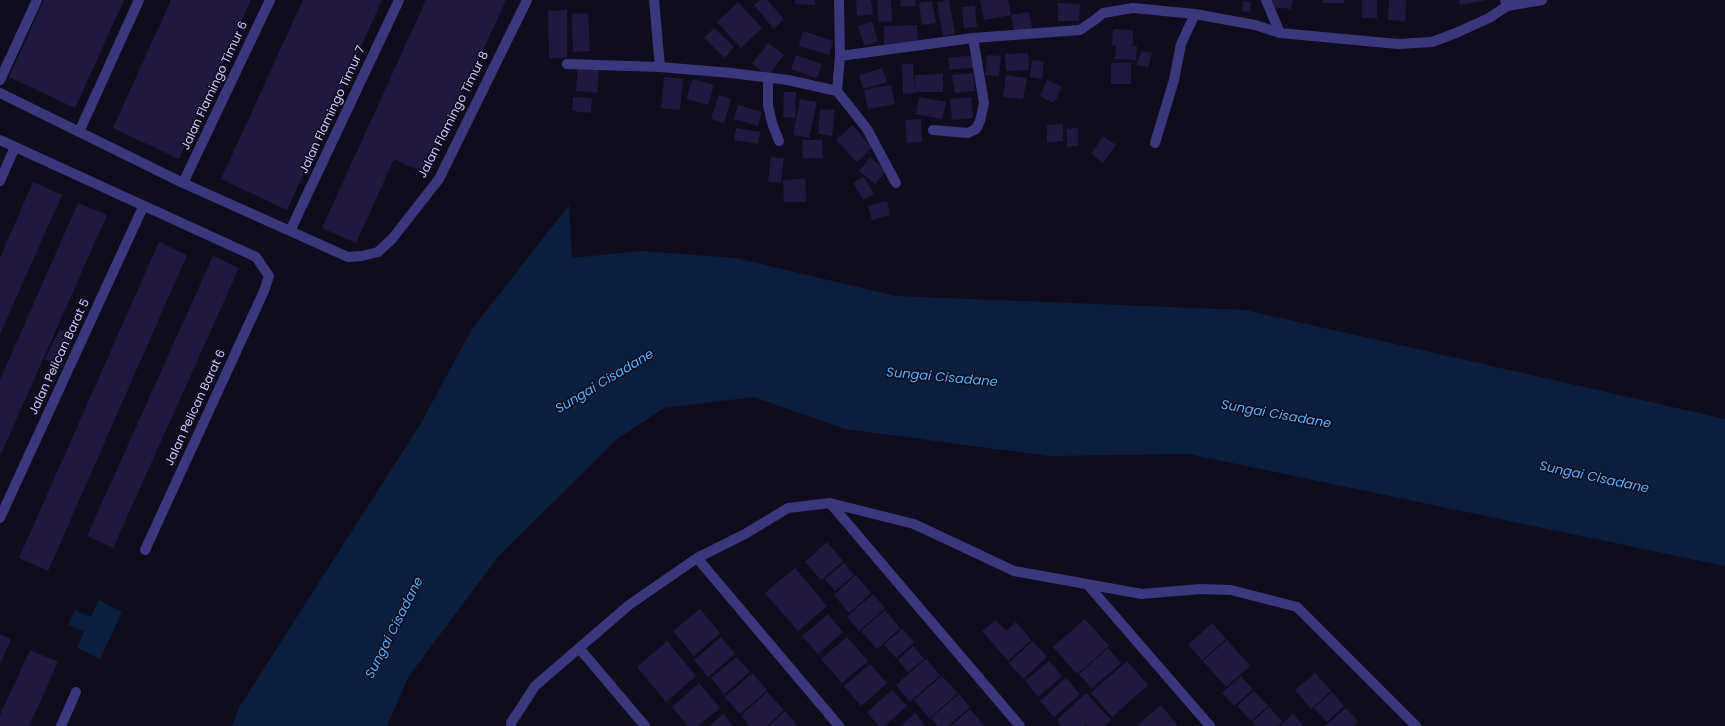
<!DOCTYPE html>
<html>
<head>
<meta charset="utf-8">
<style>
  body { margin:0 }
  canvas { display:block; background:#0f0c1e }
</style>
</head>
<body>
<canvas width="1725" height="726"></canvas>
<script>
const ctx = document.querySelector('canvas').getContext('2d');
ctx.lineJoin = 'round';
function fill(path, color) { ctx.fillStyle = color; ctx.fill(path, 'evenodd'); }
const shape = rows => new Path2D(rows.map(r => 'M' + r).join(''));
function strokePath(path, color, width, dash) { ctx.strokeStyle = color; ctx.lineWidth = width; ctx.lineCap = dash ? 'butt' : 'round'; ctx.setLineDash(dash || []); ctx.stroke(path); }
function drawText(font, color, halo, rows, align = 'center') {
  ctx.font = font + ' Poppins,sans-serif'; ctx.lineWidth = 3; ctx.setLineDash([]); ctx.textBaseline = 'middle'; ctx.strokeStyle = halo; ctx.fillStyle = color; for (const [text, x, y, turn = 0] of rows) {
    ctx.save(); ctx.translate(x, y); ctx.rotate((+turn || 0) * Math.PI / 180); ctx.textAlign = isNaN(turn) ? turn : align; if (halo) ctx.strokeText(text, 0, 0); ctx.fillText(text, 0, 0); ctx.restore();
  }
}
const water = shape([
  [569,205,572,258,640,251,736,258,896,296,1245,310,1725,419,1725,566,1189,454,1049,456,845,429,754,397,664,408,617,439,498,557,409,676,387,726,232,726,240,706,421,423,472,329],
  [99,600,122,612,100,659,77,648,84,632,68,624,75,610,91,617]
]);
const building = shape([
  [44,0,124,0,75,108,9,77],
  [171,0,251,0,179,159,113,128],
  [303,0,382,0,287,210,221,179],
  [426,0,506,0,426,174,394,159,356,243,322,228],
  [760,0,767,0,784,19,774,29,754,5],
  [795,0,815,0,815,5,795,4],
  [856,0,871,0,873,14,857,16],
  [877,0,891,0,892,21,879,22],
  [900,0,915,0,916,6,901,7],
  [949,0,955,34,943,36,937,2],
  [980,0,1008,0,1011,15,984,20],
  [1272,0,1293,0,1291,9,1271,7],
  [1322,0,1344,0,1344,3,1322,3],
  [1362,0,1377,0,1377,18,1362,18],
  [1389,0,1406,0,1405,21,1388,20],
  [1459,0,1483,0,1483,1,1460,5],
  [932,1,936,23,922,25,919,3],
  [1243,1,1251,2,1250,12,1242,11],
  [738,2,762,28,741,48,717,22],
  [1058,3,1080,4,1079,21,1058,21],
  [975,6,977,27,964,28,962,7],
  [567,10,567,58,549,58,548,11],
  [1029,12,1032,29,1014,32,1011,15],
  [588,13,590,51,573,52,572,14],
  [872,22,878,41,864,45,858,26],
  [917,25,918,44,884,46,884,26],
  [714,28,734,47,725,58,704,38],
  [1113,29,1133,30,1133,45,1123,45,1137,46,1136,60,1115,59,1116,45,1112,45],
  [803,31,833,41,829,55,799,46],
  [768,43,784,55,768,76,752,64],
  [1141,51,1152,53,1148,68,1137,65],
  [1028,53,1029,70,1006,71,1005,54],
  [796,55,822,64,817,78,791,69],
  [976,55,977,67,950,70,948,58],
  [987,55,1001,56,999,76,985,75],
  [1032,60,1044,61,1042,79,1030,77],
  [1111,63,1131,63,1131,84,1111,84],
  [902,64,913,64,915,93,903,94],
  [578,67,599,69,597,93,576,91],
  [882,68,887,82,863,89,859,75],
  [973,73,975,91,955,93,952,75],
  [943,74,943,92,915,92,915,75],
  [1006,75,1027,78,1023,99,1003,97],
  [664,77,683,79,680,110,661,108],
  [693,79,714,85,708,105,686,99],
  [1047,80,1062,87,1054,103,1040,96],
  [891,85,895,104,868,109,864,90],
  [784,92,796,92,795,118,783,117],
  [719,95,731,99,724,123,711,119],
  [573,97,592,98,591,113,572,111],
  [919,97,946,102,942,119,916,114],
  [971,97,973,118,952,120,950,99],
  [800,99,817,102,809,138,793,135],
  [738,105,762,112,758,126,734,119],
  [820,109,835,110,832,136,818,134],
  [921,119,922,142,907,143,905,120],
  [1063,124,1063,141,1047,142,1047,125],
  [852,125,872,148,857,162,836,140],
  [736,128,760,132,758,144,734,140],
  [1078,128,1078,146,1067,147,1067,129],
  [1103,136,1116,145,1103,163,1091,154],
  [802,140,822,140,823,158,803,158],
  [771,157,784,158,781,183,768,182],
  [870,157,886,170,875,184,859,171],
  [864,177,874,194,863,200,853,183],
  [805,179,806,202,784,202,783,180],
  [33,182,62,195,0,334,0,258],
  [887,201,890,215,872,220,868,206],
  [78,203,107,215,0,456,0,380],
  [159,242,187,255,48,571,19,558],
  [213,256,239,268,113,548,87,536],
  [60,329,71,334,56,364,45,359],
  [827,542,843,561,821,580,805,562],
  [844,563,854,575,835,591,825,579],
  [795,568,827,606,798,631,765,593],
  [856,575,871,593,849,613,834,595],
  [873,594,885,608,859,631,847,617],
  [700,609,720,633,694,656,673,631],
  [885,610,900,628,877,649,861,631],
  [828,614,843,632,818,654,802,636],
  [1085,619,1109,646,1077,674,1053,647],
  [996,620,1006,631,1016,622,1031,640,1008,661,982,631],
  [1212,623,1226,639,1202,660,1188,645],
  [902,629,914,642,896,658,884,645],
  [0,634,11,639,0,664],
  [721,637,735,654,708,677,694,660],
  [847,637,868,661,842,683,821,659],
  [1227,640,1250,666,1226,687,1203,661],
  [667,641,696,676,666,702,637,667],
  [1033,641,1047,657,1023,679,1009,663],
  [913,646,924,659,908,672,898,660],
  [1108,648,1121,663,1092,688,1079,674],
  [30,650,58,662,29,726,0,726,0,715],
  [737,657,750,672,724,694,711,678],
  [926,659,940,675,910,702,896,685],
  [1049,661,1062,676,1038,697,1025,681],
  [1127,661,1148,685,1112,717,1091,693],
  [870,664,887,683,861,706,844,686],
  [752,673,767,690,740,714,725,697],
  [1315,673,1331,691,1311,709,1295,690],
  [942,676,958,693,929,718,914,700],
  [1241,676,1253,689,1234,706,1222,693],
  [1066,678,1080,694,1054,717,1040,701],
  [699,683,720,708,698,726,688,726,672,707],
  [892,690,907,706,884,726,879,726,867,712],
  [1254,691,1268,706,1251,721,1237,706],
  [767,692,784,710,767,726,750,726,741,716],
  [1332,692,1344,706,1327,722,1314,708],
  [1086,693,1111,720,1104,726,1088,726,1086,724,1084,726,1062,726,1057,720],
  [959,694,970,707,948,726,938,726,931,718],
  [1161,705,1178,726,1139,726,1138,725],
  [1269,707,1282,722,1277,726,1256,726,1252,722],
  [1346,708,1358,721,1353,726,1325,726],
  [970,709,983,724,982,726,951,726],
  [785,711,798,726,769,726],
  [915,713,925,726,900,726],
  [723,714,733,726,709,726],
  [1293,714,1304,726,1280,726]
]);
const minor = shape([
  [654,0,660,67],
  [839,0,840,56],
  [1266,0,1280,33],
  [1507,6,1542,0],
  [567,64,660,67,731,73,788,80,837,91,840,56,973,38,1080,30,1096,19,1103,13,1133,8,1195,14,1255,25,1280,33,1398,44,1432,42,1456,33,1489,18,1507,6,1505,0],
  [768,78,768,105,772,123,779,141],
  [0,80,37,0],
  [837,91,867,129,896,183],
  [0,93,183,183,348,257,362,256,378,252,392,239,439,179,527,0],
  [933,130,968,133,976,129,980,121,984,103,973,38],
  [79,132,139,0],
  [0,140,256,257,269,276,264,291,145,550],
  [1155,143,1174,80,1181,44,1195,14],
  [0,181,15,147],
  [183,183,270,0],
  [290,231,399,0],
  [830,503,1020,726],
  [0,518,143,207],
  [697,558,839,726],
  [1087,584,1210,726],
  [579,648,645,726],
  [61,726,76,692],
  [511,726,511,723,535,686,629,605,697,558,745,534,788,508,830,503,914,524,1014,571,1142,594,1200,589,1231,590,1297,607,1416,726]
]);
const streetNames = [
  ["Jalan Flamingo Timur 6",215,86,-65],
  ["Jalan Flamingo Timur 7",333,110,-65],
  ["Jalan Flamingo Timur 8",454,115,-63],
  ["Jalan Pelican Barat 5",60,357,-65],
  ["Jalan Pelican Barat 6",196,408,-65]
];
const waterNames = [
  ["Sungai Cisadane",942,378,5],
  ["Sungai Cisadane",605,382,-31],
  ["Sungai Cisadane",1276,415,10],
  ["Sungai Cisadane",1594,478,12],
  ["Sungai Cisadane",395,628,-63]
];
fill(water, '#0b1e3e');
fill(building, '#20183f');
strokePath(minor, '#3a377d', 10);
drawText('12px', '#d0c9ff', '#0f0c1e', streetNames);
drawText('italic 13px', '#58b1fe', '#0f0c1e', waterNames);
</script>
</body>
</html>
